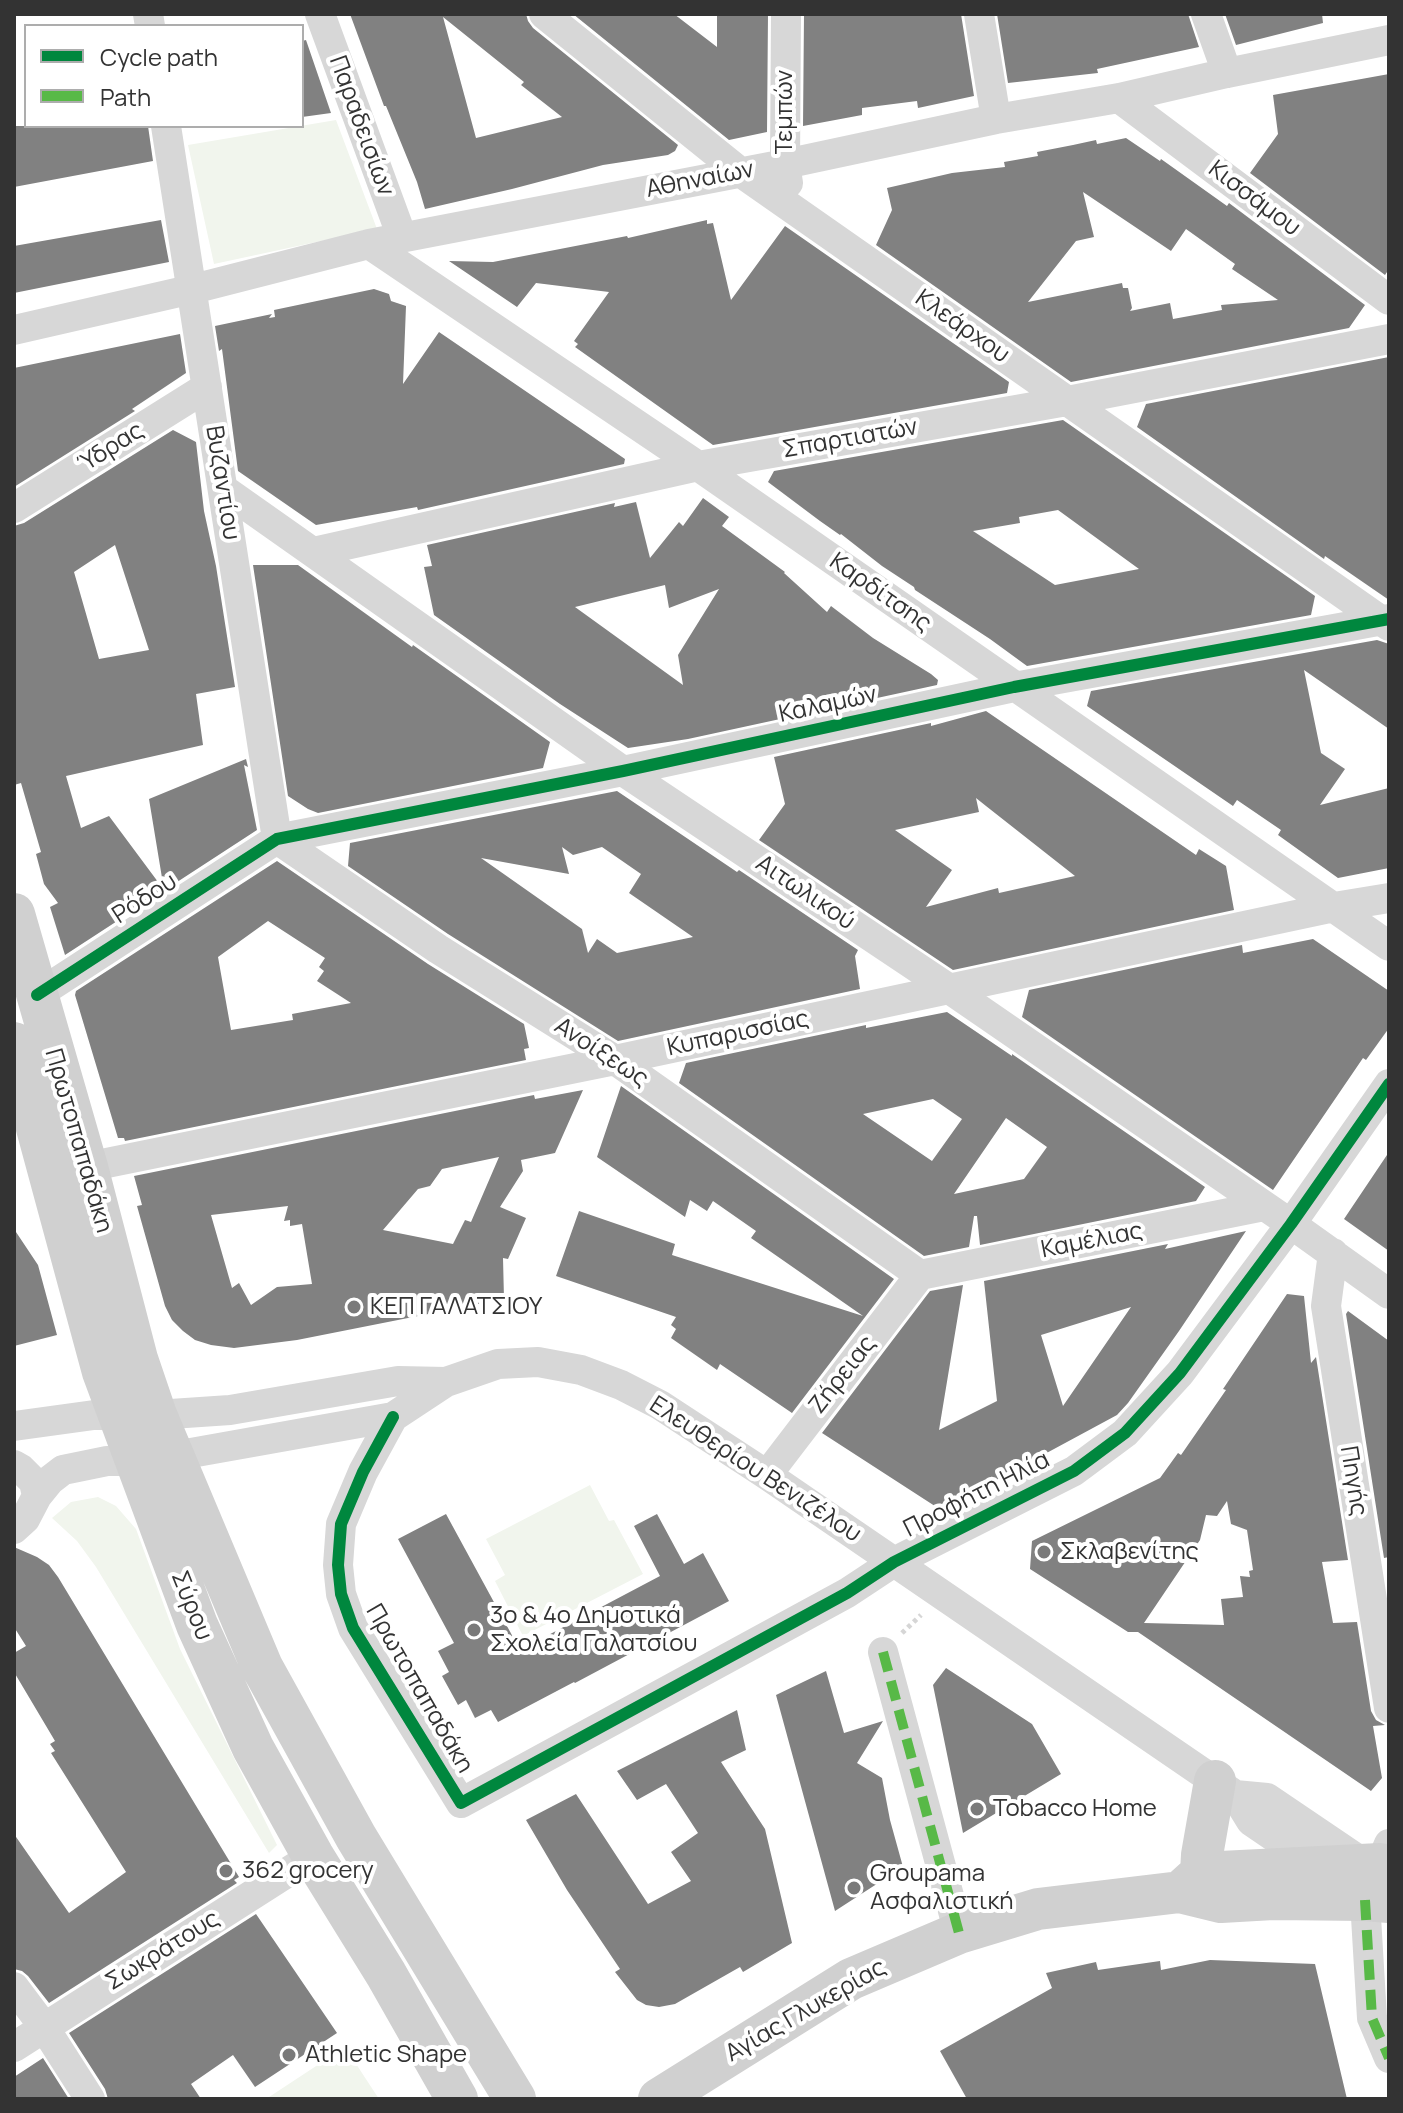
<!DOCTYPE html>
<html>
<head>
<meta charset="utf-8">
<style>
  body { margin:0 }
  #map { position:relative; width:1403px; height:2113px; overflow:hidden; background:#fff; font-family:Manrope,sans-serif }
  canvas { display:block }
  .frame { position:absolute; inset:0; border:16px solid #333; pointer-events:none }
  .legend { position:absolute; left:24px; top:24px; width:280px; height:104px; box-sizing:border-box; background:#fff; border:2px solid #adadad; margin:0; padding:10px 14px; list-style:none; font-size:24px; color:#333 }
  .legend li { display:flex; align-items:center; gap:16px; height:40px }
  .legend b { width:40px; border:2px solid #adadad }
</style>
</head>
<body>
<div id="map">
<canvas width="1403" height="2113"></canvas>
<div class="frame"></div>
<ul class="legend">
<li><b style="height:10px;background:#00873e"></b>Cycle path</li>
<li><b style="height:10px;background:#58b947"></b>Path</li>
</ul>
</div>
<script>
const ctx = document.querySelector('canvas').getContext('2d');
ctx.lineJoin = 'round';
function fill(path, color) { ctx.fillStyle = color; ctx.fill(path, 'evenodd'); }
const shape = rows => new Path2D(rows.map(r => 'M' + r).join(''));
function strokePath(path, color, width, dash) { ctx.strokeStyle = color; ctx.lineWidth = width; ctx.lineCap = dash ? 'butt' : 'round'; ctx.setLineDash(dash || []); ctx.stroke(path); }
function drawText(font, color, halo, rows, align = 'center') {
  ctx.font = font + ' Manrope,sans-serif'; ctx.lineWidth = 8; ctx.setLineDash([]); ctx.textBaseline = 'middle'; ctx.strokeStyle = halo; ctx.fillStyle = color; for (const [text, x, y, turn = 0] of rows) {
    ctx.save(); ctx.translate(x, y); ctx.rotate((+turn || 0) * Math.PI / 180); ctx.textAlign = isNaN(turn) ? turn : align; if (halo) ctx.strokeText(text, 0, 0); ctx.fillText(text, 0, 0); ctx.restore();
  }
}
const green = shape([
  [336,120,377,229,214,264,188,145],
  [590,1485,609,1521,614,1520,643,1574,523,1636,495,1581,505,1575,486,1539],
  [98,1497,116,1506,136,1529,180,1649,277,1845,269,1853,96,1567,77,1541,52,1518,71,1502],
  [345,2047,379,2099,266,2099]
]);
const building = shape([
  [350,14,526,14,528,21,533,28,678,145,675,151,668,155,603,165,512,189,425,209,417,182,386,106,384,106],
  [443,17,524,82,521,85,562,117,476,138],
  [573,14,674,14,717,47,717,14,768,14,767,132,729,140],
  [804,14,961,14,974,96,918,108,917,101,862,108,862,115,803,126],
  [997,14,1188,14,1199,47,1097,69,1098,73,1008,83],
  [1225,14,1322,14,1323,23,1236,45],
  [306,40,331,113,302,117,302,41],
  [1389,74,1389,269,1385,275,1250,173,1278,134,1273,95],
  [14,126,148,126,153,161,14,187],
  [1126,138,1160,161,1161,159,1227,206,1229,203,1365,305,1349,328,1071,382,876,245,892,210,887,188,952,173,1005,167,1004,162,1038,156,1037,152,1073,145,1096,140,1097,144],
  [1083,192,1171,251,1186,229,1235,264,1232,269,1278,300,1221,305,1222,310,1173,319,1170,303,1130,311,1132,308,1128,288,1123,288,1122,283,1028,302,1076,241,1094,237],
  [161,220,169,262,14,293,14,246],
  [707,220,707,224,713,223,731,300,785,226,1009,382,1007,393,713,445,575,347,578,344,574,341,609,292,536,283,517,307,449,261,493,262,627,236,628,238],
  [374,289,389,294,391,301,406,306,403,384,439,332,625,459,624,464,418,510,417,507,316,525,238,471,222,349,219,351,215,326,272,314,269,318,275,317,274,310],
  [180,334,186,373,132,409,135,411,14,487,14,368],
  [1389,357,1389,600,1325,556,1324,559,1137,427,1146,404],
  [1063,420,1315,596,1311,615,1027,666,990,639,915,590,914,587,882,566,841,534,840,535,820,521,768,482,774,471],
  [1058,510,1139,569,1055,585,973,531,1020,523,1019,517],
  [173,430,196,442,204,511,216,566,235,687,196,694,203,745,66,776,81,828,109,816,164,890,149,799,246,759,248,767,244,765,257,830,65,955,50,907,58,903,44,884,36,854,41,852,21,783,14,785,14,526,24,523],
  [115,545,149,650,99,659,74,572],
  [703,498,729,517,722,526,785,572,784,573,827,612,831,606,873,638,931,674,938,680,937,685,688,739,628,748,560,704,434,615,424,567,432,566,427,545,615,503,614,507,636,502,650,558,679,522,683,526],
  [665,585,669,608,719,589,678,655,683,685,575,607],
  [253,565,298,565,412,647,413,645,550,742,543,768,318,813,308,809,288,796],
  [1377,640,1389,644,1389,729,1304,670,1321,753,1345,769,1320,805,1389,788,1389,868,1338,878,1278,835,1281,830,1237,800,1233,806,1087,706,1091,691],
  [986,711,1196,855,1199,849,1226,866,1234,910,953,970,759,840,785,804,774,757,931,723,931,726],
  [976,798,986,806,1075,876,999,893,998,888,926,907,952,870,895,830,979,812],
  [617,791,737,872,739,870,858,950,855,956,860,989,618,1041,448,934,348,866,350,843],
  [562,847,573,855,602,847,641,874,629,893,693,937,617,953,597,939,588,953,582,929,481,858,569,874],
  [277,861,428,964,524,1024,529,1048,524,1049,526,1060,125,1141,124,1138,118,1138,75,995,76,991],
  [268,921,325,958,319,967,324,971,317,981,351,1003,292,1014,293,1020,231,1030,218,957],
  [1313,939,1389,991,1389,1028,1366,1060,1363,1058,1273,1190,1022,1017,1029,990,1242,945,1243,953],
  [947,1012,1012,1056,1012,1054,1205,1187,1196,1201,980,1245,977,1216,974,1216,969,1247,924,1256,679,1083,686,1063,866,1025,866,1028],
  [933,1099,962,1119,932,1161,863,1114],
  [1006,1118,1047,1147,1024,1179,954,1194],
  [621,1086,894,1279,792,1413,720,1364,717,1370,671,1338,676,1329,671,1325,676,1317,556,1276,579,1211,675,1244,672,1255,863,1316,751,1238,756,1231,713,1201,707,1211,690,1200,685,1217,597,1157],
  [583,1090,555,1153,521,1160,523,1171,500,1207,526,1218,508,1259,503,1258,504,1299,297,1340,234,1348,211,1345,195,1340,183,1331,172,1320,165,1306,137,1206,142,1205,134,1176,534,1095,535,1099],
  [499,1157,471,1222,465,1220,453,1244,383,1230,418,1189,430,1186,442,1169],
  [288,1206,284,1221,290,1220,290,1226,302,1224,312,1284,277,1287,251,1305,239,1283,232,1288,211,1215],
  [1389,1152,1389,1251,1344,1219],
  [14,1229,38,1265,57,1335,14,1346],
  [1246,1231,1179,1331,1128,1403,1117,1415,941,1510,822,1433,930,1291,963,1285,939,1430,997,1401,984,1281,1168,1244,1165,1249],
  [1131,1307,1063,1406,1041,1335],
  [1287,1294,1304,1296,1311,1363,1316,1357,1348,1560,1322,1562,1333,1623,1357,1622,1371,1711,1376,1720,1385,1725,1373,1726,1382,1778,1371,1791,1138,1632,1128,1632,1030,1569,1032,1541,1160,1478,1178,1453,1181,1455,1226,1390,1223,1389],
  [1227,1501,1231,1524,1247,1530,1253,1570,1249,1571,1250,1577,1240,1576,1243,1597,1221,1599,1224,1625,1144,1623,1200,1540,1206,1515,1217,1516],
  [1348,1311,1389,1341,1389,1557,1384,1558,1346,1314],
  [446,1514,520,1650,660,1576,634,1526,657,1514,684,1564,703,1553,729,1601,575,1683,574,1682,498,1722,491,1710,475,1718,466,1700,458,1705,442,1676,449,1672,438,1651,454,1643,398,1539],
  [14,1547,37,1557,49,1565,58,1577,239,1877,234,1880,237,1883,49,2003,28,1976,22,1971,14,1969,14,1834,69,1913,126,1872,51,1753,55,1751,50,1744,55,1741,14,1672,14,1653,26,1646,14,1627],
  [946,1668,1032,1724,1061,1774,963,1833,933,1685],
  [826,1671,844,1733,883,1721,857,1763,882,1778,890,1820,903,1867,835,1911,776,1695],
  [737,1710,746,1750,721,1762,765,1829,792,1943,743,1972,740,1967,675,2004,659,2007,646,2005,637,2000,615,1972,620,1969,567,1890,526,1820,576,1794,648,1904,691,1881,671,1852,698,1833,666,1784,637,1800,617,1771],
  [256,1914,337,2033,255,2087,233,2055,191,2084,201,2099,108,2099,105,2089,69,2033],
  [1210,1960,1315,1964,1347,2099,967,2099,940,2051,1052,1988,1046,1973,1096,1962,1098,1970,1160,1961,1161,1970],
  [43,2058,69,2099,14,2099,14,2077]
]);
const path = shape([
  [902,1633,921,1615]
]);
const street = shape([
  [148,14,150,26],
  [320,14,402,237],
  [544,14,740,172,1389,626],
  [786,14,785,164,788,183],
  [979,14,996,119],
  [1206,14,1227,73],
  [1119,98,1389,300],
  [166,126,277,839],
  [369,244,698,466,1389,946],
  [14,330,193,289,369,244,785,164,996,119,1119,98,1227,73,1389,40],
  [223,489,623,771,948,988,1291,1224,1389,1294],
  [14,508,207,387],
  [314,552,698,466,1067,401,1389,339],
  [277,839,438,949,615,1060,920,1275],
  [37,995,277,839,623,771,1014,687,1389,619],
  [87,1167,615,1060,1334,907,1389,898],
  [1333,1253,1326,1306,1389,1708],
  [920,1275,1264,1206],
  [393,1417,363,1472,341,1524,338,1565,341,1594,353,1628,461,1803,847,1593,894,1562,1074,1471,1125,1433,1180,1373,1291,1224,1389,1084],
  [14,1426,94,1415,156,1415,230,1410,398,1381,446,1382],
  [14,1465,21,1469,34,1482,37,1496],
  [767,1475,920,1275],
  [14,1529,25,1519,37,1496,50,1480,63,1470,107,1461,135,1461,174,1456,393,1417,446,1382,498,1364,538,1362,581,1370,621,1385,660,1405,767,1475,1235,1795,1251,1821,1323,1870],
  [883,1652,959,1933],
  [1235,1795,1267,1798,1366,1865],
  [1389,1844,1365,1900,1372,2018,1389,2058],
  [14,1987,44,2027,90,2099],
  [14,2047,313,1856]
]);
const secondary = shape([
  [14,914,87,1167,137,1359,156,1415,262,1667,356,1837,515,2099],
  [14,1043,103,1372,197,1625,253,1748,313,1856,386,1974,457,2099],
  [1201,1873,1202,1855,1215,1781],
  [1180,1892,1201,1873,1380,1864,1389,1866],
  [659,2099,851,1979,959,1933,1038,1909,1180,1892,1221,1902,1273,1899,1365,1900,1389,1902]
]);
const quiet = shape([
  [883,1652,959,1933],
  [1365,1900,1372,2018,1389,2058]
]);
const cycleway = shape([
  [37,995,277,839,623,771,1014,687,1389,619],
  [393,1417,363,1472,341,1524,338,1565,341,1594,353,1628,461,1803,847,1593,894,1562,1074,1471,1125,1433,1180,1373,1291,1224,1389,1084]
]);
const markers = [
  [354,1307,8,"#7a7a7a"],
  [1044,1552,8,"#7a7a7a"],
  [474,1630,8,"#7a7a7a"],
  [977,1809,8,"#7a7a7a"],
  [226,1871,8,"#7a7a7a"],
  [854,1888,8,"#7a7a7a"],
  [289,2055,8,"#7a7a7a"]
];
const streetNames = [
  ["Τεμπών",785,112,-90],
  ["Παραδεισίων",361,126,70],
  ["Αθηναίων",700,180,-11],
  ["Κισσάμου",1254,199,37],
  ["Κλεάρχου",962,327,35],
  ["Σπαρτιατών",850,439,-10],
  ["Ύδρας",111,448,-32],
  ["Βυζαντίου",222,483,81],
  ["Καρδίτσης",880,593,35],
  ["Καλαμών",828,705,-12],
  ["Αιτωλικού",805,893,34],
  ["Ρόδου",145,899,-33],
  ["Κυπαρισσίας",738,1034,-12],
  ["Ανοίξεως",601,1053,33],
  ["Πρωτοπαπαδάκη",78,1141,74],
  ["Καμέλιας",1092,1241,-11],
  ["Ζήρειας",843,1375,-52],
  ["Ελευθερίου Βενιζέλου",755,1470,33],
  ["Πηγής",1353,1481,81],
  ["Προφήτη Ηλία",977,1495,-27],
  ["Σύρου",191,1606,68],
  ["Πρωτοπαπαδάκη",419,1689,60],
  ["Σωκράτους",163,1951,-32],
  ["Αγίας Γλυκερίας",806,2011,-30]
];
const poiNames = [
  ["ΚΕΠ ΓΑΛΑΤΣΙΟΥ",370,1307],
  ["Σκλαβενίτης",1060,1552],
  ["3ο & 4ο Δημοτικά",490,1616],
  ["Σχολεία Γαλατσίου",490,1644],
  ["Tobacco Home",993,1809],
  ["362 grocery",242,1871],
  ["Groupama",870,1874],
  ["Ασφαλιστική",870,1902],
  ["Athletic Shape",305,2055]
];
fill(green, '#f1f5ed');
fill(building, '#818181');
strokePath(path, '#d6d6d6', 5, [4, 4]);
strokePath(street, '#d7d7d7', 30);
strokePath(secondary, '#d0d0d0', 42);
strokePath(quiet, '#58b947', 10, [20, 10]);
strokePath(cycleway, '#00873e', 12);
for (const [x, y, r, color] of markers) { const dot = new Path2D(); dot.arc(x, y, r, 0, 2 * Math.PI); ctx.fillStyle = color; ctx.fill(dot); strokePath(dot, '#fff', 3); }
drawText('24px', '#333', '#fff', streetNames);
drawText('24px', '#333', '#fff', poiNames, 'left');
</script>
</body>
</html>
